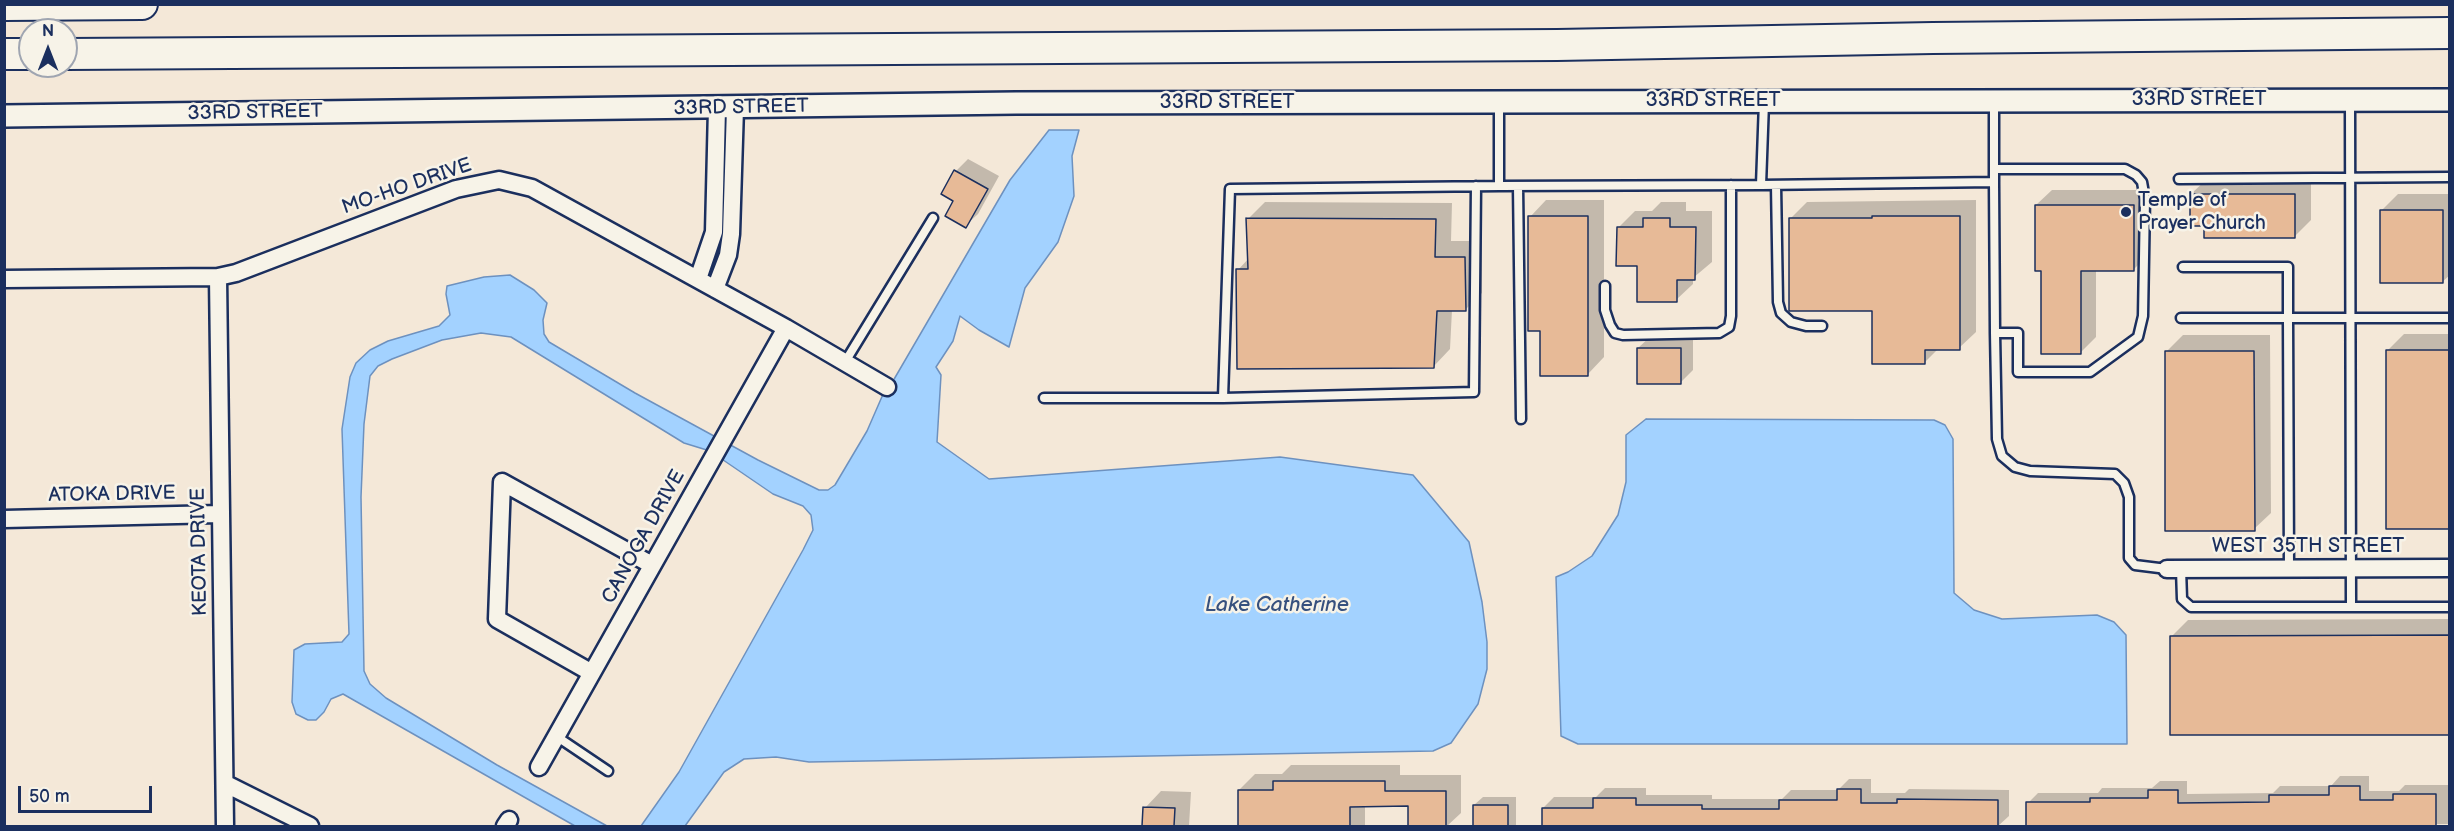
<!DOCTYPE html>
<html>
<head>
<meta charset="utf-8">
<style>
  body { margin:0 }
  #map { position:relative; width:2454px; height:831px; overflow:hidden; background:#f4e8d8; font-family:"Balsamiq Sans",sans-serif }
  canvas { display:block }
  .frame { position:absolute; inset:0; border:6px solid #1b2f5e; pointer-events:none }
  .north { position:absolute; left:18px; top:18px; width:60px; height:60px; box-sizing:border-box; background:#f7f3e8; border:2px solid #9fa5b1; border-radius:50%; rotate:0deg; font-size:16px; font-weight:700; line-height:24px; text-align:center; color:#1b2f5e }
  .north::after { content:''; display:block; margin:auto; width:21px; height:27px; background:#1b2f5e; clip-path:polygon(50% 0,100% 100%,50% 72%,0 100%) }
  .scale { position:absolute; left:18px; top:786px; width:134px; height:27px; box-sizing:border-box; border:3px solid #1b2f5e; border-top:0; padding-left:8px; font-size:18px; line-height:21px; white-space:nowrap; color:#1b2f5e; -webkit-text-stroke:4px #f7f3e8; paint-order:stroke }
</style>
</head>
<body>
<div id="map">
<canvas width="2454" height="831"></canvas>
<div class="frame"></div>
<div class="north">N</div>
<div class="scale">50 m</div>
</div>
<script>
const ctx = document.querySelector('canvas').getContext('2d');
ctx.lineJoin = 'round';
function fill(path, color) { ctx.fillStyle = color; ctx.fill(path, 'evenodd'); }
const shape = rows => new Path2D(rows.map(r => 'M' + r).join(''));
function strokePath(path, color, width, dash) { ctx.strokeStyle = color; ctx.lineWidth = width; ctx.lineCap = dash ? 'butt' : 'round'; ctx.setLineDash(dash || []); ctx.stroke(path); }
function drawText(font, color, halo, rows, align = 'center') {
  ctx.font = font + ' "Balsamiq Sans",sans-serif'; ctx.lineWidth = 5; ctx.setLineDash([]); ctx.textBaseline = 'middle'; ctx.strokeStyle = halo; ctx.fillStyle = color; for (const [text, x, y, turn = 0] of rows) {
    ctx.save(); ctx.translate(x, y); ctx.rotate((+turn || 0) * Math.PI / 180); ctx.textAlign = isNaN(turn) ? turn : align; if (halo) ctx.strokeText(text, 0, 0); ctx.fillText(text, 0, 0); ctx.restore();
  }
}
const water = shape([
  [1049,130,1079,130,1072,156,1074,196,1058,242,1025,288,1009,347,979,330,960,316,953,341,936,367,941,375,937,442,989,479,1280,457,1413,475,1469,542,1482,602,1487,642,1487,669,1478,704,1451,743,1433,751,809,762,776,757,744,759,724,772,685,826,641,826,679,772,803,550,813,530,811,515,803,506,773,494,710,451,684,443,511,337,481,333,442,340,392,359,378,366,370,376,364,424,361,497,364,671,370,684,386,698,497,765,607,826,575,826,343,694,331,699,324,712,316,720,308,720,296,714,292,702,294,650,305,644,342,642,349,634,342,429,350,377,356,363,370,350,388,341,439,326,450,315,446,294,447,286,484,277,510,275,534,290,547,303,543,320,544,334,549,342,635,393,758,460,819,490,828,490,835,485,867,431,884,392,893,381,1010,180,1049,130],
  [1646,419,1934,420,1945,425,1953,439,1954,593,1974,610,2002,619,2097,615,2114,622,2126,635,2127,744,1578,744,1561,736,1556,577,1568,572,1592,556,1618,515,1626,482,1626,435,1646,419]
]);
const shadow = shape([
  [968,159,999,176,978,214,965,226,955,201,956,171],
  [2208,178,2311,178,2311,220,2295,236,2205,225,2191,194],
  [2052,190,2149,190,2149,254,2134,269,2096,269,2096,337,2081,352,2043,269,2036,205],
  [2398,194,2450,194,2450,275,2442,282,2381,211],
  [1546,200,1604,200,1604,357,1588,374,1542,330,1530,217],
  [1976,200,1976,332,1959,348,1939,348,1925,362,1790,219,1807,202],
  [1265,202,1452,203,1451,241,1482,241,1482,293,1465,310,1452,310,1450,349,1434,366,1238,270,1249,258,1248,219],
  [1661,202,1686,202,1686,211,1712,211,1712,262,1693,278,1693,284,1676,300,1639,264,1618,228,1635,211,1652,211],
  [2404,334,2450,334,2450,527,2388,350],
  [2183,335,2270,335,2271,513,2254,529,2166,352],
  [1651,336,1693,336,1693,370,1680,383,1638,348],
  [2450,619,2450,733,2171,637,2188,620],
  [1291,765,1400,765,1400,775,1461,775,1461,813,1447,826,1410,826,1410,805,1365,805,1365,826,1239,826,1239,790,1255,774,1282,774],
  [2340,776,2369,776,2369,791,2399,791,2405,785,2450,785,2450,824,2028,826,2028,803,2038,793,2098,793,2102,788,2152,788,2160,781,2187,781,2187,794,2273,793,2280,786,2331,786],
  [1849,779,1871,779,1871,793,1905,793,1909,789,2009,790,2009,816,1998,826,1543,826,1543,808,1554,797,1596,797,1605,788,1646,788,1646,795,1712,795,1712,799,1782,799,1791,790,1838,790],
  [1161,791,1191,792,1189,826,1144,826,1145,808],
  [1483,797,1516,797,1516,826,1474,826,1474,805]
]);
const building = shape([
  [954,170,988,189,966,228,945,216,953,201,941,194,954,170],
  [2190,194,2295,194,2295,238,2204,238,2204,226,2190,226,2190,194],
  [2035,205,2134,205,2134,271,2081,271,2081,354,2041,354,2041,271,2035,271,2035,205],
  [2380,210,2443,210,2443,283,2380,283,2380,210],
  [1528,216,1588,216,1588,376,1540,376,1540,331,1528,331,1528,216],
  [1872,216,1960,216,1960,350,1925,350,1925,364,1872,364,1872,311,1789,311,1789,218,1872,218,1872,216],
  [1246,218,1436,219,1435,257,1465,257,1466,311,1437,311,1434,368,1237,369,1236,269,1248,269,1246,218],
  [1643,218,1670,218,1670,227,1696,227,1695,280,1677,280,1677,302,1637,302,1637,266,1616,266,1617,227,1643,227,1643,218],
  [1637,348,1681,348,1681,384,1637,384,1637,348],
  [2386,350,2450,350,2450,529,2386,529,2386,350],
  [2165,351,2254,351,2255,531,2165,531,2165,351],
  [2450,635,2450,735,2170,735,2170,636,2450,635],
  [1273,781,1385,781,1385,791,1446,791,1446,826,1408,826,1408,806,1350,807,1350,826,1238,826,1238,790,1273,790,1273,781],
  [2329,786,2360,786,2360,800,2393,800,2393,794,2436,794,2436,826,2026,826,2026,802,2090,802,2090,798,2148,798,2148,790,2178,790,2178,803,2269,802,2269,795,2329,795,2329,786],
  [1837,789,1861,789,1861,803,1897,803,1897,799,1998,800,1998,826,1542,826,1542,808,1593,808,1593,798,1636,798,1636,805,1702,805,1702,809,1779,809,1779,800,1837,800,1837,789],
  [1473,805,1508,805,1508,826,1473,826,1473,805],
  [1143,807,1175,808,1174,826,1142,826,1143,807]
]);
const service = shape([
  [2350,100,2351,607],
  [1499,104,1499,186,1761,185,1764,102],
  [1994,169,2125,169,2136,175,2142,182,2145,199,2143,316,2138,337,2090,372,2018,372,2018,333,1995,333,1994,182],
  [2179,179,2450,177],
  [1761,185,1994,182,1994,101],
  [1776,185,1778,302,1781,313,1791,322,1806,326,1822,326],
  [1518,186,1521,419],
  [1605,286,1605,310,1610,325,1615,333,1623,335,1719,333,1729,327,1731,316,1731,185],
  [2181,318,2288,318,2288,267,2183,267],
  [1995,333,1997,439,2002,456,2015,467,2030,471,2115,474,2124,483,2129,497,2129,558,2135,565,2167,569],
  [845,362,933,218],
  [1044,398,1223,398,1230,189,1499,186],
  [1223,398,1474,392,1476,186],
  [2181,569,2182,599,2191,607,2450,607],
  [2289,569,2288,318,2450,318],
  [556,736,608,771]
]);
const minor = shape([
  [218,277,225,826],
  [4,279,218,277,236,273,456,189,499,180,532,188,786,328,887,387],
  [698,279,714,232,717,108],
  [715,289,728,255,731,234,735,108],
  [4,519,220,514],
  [2167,569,2450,568],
  [592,673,497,619,502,482,652,565],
  [539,767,786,328],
  [226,784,310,826],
  [505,826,509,820]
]);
const tertiary = shape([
  [4,116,1016,103,2450,100]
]);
const motorway = shape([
  [4,5,142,4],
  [4,54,30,54],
  [66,54,1557,45,1933,38,2450,33]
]);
const markers = [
  [2126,212,6,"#1b2f5e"]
];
const streetNames = [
  ["33RD STREET",2199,100],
  ["33RD STREET",1713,101],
  ["33RD STREET",1227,103],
  ["33RD STREET",741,108,-1],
  ["33RD STREET",255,113,-1],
  ["MO-HO DRIVE",407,187,-19],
  ["ATOKA DRIVE",112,495,-1],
  ["CANOGA DRIVE",644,537,-61],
  ["WEST 35TH STREET",2308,547],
  ["KEOTA DRIVE",200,552,-91]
];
const poiNames = [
  ["Temple of",2138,201],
  ["Prayer Church",2138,224]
];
const waterNames = [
  ["Lake Catherine",1277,606]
];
fill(water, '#a3d2ff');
strokePath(water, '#6d91bf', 1.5);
fill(shadow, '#0003');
fill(building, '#e7ba97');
strokePath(building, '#1b2f5e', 1.5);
strokePath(service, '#1b2f5e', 13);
strokePath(minor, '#1b2f5e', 21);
strokePath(tertiary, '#1b2f5e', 26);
strokePath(motorway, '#1b2f5e', 34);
strokePath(service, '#f7f3e8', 8);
strokePath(minor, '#f7f3e8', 16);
strokePath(tertiary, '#f7f3e8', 21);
strokePath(motorway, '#f7f3e8', 30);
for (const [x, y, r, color] of markers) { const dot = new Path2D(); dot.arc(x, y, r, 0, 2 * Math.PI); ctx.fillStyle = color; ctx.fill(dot); strokePath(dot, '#f7f3e8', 2); }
drawText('20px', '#1b2f5e', '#f7f3e8', streetNames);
drawText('20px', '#1b2f5e', '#f7f3e8', poiNames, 'left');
drawText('italic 21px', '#36507e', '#f7f3e8', waterNames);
</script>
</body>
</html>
